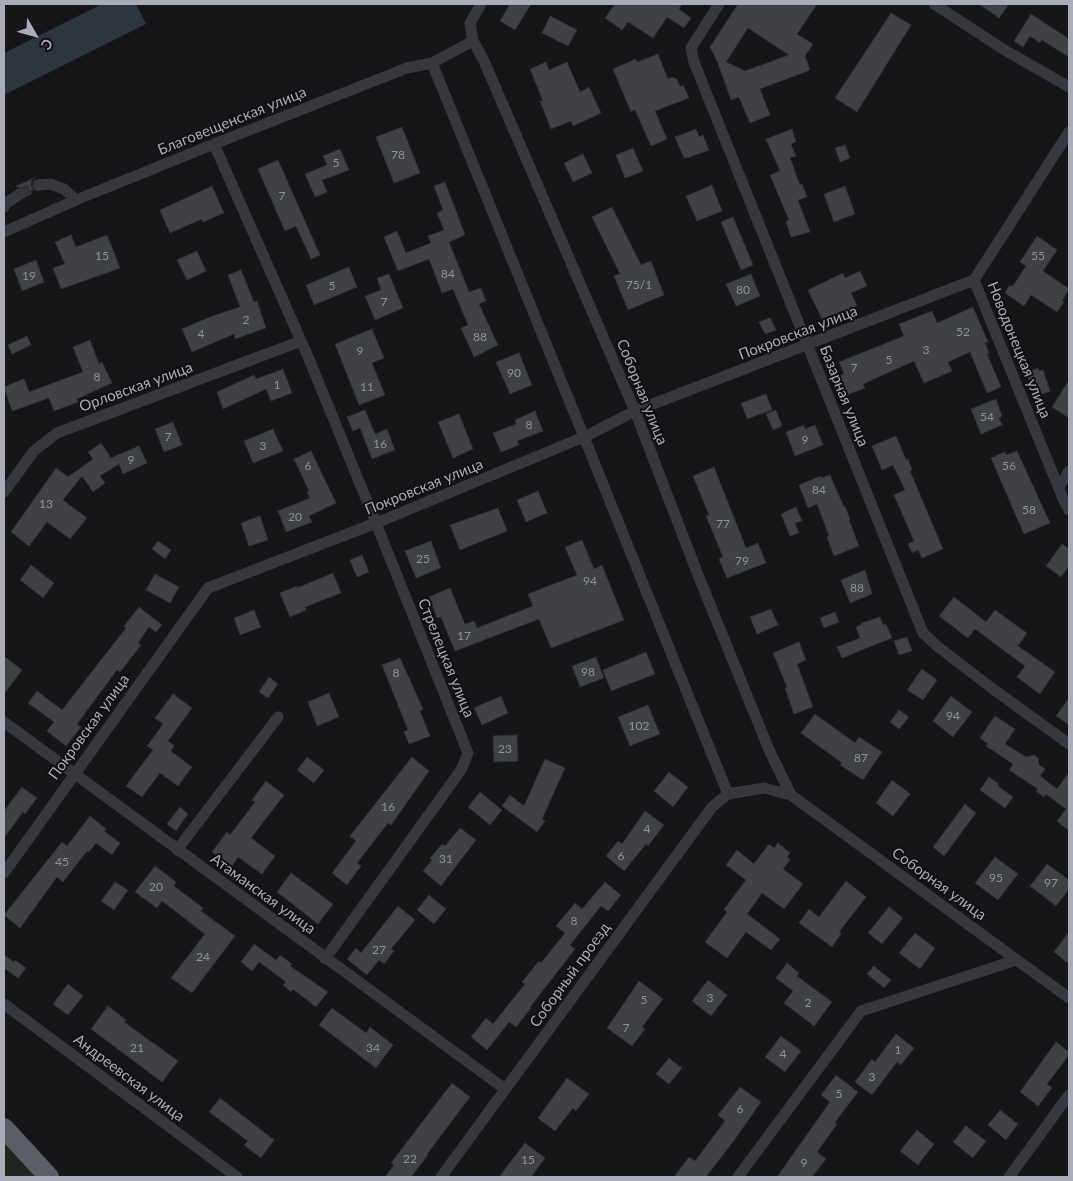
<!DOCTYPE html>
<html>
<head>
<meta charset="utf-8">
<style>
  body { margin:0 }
  #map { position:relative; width:1073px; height:1181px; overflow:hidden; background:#161618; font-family:Lato,sans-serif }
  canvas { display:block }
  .frame { position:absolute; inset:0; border:5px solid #a8adb8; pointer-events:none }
  .north { position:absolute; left:10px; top:10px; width:50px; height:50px; -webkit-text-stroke:4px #111113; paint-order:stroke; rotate:128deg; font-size:14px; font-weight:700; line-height:20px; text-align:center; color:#a8adb8 }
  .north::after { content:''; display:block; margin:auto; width:18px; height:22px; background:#a8adb8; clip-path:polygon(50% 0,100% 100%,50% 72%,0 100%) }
</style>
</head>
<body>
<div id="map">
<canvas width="1073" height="1181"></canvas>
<div class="frame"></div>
<div class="north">С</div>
</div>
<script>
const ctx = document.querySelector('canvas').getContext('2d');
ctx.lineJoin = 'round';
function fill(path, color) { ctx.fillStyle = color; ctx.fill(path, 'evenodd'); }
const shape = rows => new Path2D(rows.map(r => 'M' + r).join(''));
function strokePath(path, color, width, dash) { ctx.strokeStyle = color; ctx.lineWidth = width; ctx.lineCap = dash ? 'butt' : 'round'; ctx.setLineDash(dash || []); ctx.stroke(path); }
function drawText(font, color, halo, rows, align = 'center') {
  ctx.font = font + ' Lato,sans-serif'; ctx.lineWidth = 4; ctx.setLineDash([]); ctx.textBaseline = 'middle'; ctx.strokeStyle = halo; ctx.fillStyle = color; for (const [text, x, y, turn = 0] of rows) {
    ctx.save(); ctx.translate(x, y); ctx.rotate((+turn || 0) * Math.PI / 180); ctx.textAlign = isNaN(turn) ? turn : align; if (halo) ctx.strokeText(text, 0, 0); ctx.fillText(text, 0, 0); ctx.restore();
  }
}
const green = shape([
  [4,1142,37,1177,4,1177]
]);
const water = shape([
  [102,4,136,4,146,24,4,95,4,53]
]);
const building = shape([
  [510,4,531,4,515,30,500,21,510,4],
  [615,4,682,4,679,9,691,18,684,28,667,17,653,38,628,22,622,30,605,18,615,4],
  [738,4,817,4,797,34,813,44,805,56,810,70,760,89,770,115,750,123,739,97,731,100,718,63,710,47,738,4],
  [748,28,789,55,745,71,726,62,748,28],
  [979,4,1009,4,999,18,979,4],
  [891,13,911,25,857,112,835,98,891,13],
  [1031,14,1069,39,1069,57,1042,40,1040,43,1030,36,1023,47,1014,41,1031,14],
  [550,16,577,30,568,46,542,33,550,16],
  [658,54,668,79,672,77,677,79,680,87,683,85,689,98,655,111,667,139,651,146,635,110,631,112,613,69,636,59,637,62,658,54],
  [546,62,549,70,567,62,580,92,589,87,601,113,573,126,571,121,551,129,540,101,543,101,530,69,546,62],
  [402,127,420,173,394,183,376,137,402,127],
  [696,129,699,137,703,135,709,150,687,158,687,157,684,158,675,137,696,129],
  [792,129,796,142,791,144,796,156,790,158,800,185,802,184,807,197,798,200,810,232,791,237,786,222,789,220,770,175,780,171,766,139,792,129],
  [845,145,850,158,840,162,835,148,845,145],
  [633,148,643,171,625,178,616,155,633,148],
  [340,149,349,170,322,180,327,192,315,197,305,174,327,165,323,156,340,149],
  [583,154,592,173,573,182,564,163,583,154],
  [278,160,320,255,311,259,296,226,285,231,258,169,278,160],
  [35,178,31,181,31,185,33,190,27,193,24,188,17,187,16,186,35,178],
  [445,182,465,235,449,242,469,292,481,288,486,301,479,304,498,345,474,357,461,328,468,325,453,289,442,293,429,259,398,271,384,237,397,231,406,253,431,243,428,236,444,230,437,213,443,210,434,186,445,182],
  [712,185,722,211,697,221,686,196,712,185],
  [212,186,224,213,203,222,202,219,170,233,160,210,212,186],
  [845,186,855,214,834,222,824,194,845,186],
  [612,207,641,265,651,261,664,295,628,310,614,276,620,274,592,217,612,207],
  [733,217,753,265,741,270,721,222,733,217],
  [71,235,76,247,107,235,120,268,61,289,53,268,65,264,55,242,71,235],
  [1037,236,1057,250,1043,271,1069,289,1062,301,1064,302,1057,312,1031,295,1024,306,1005,293,1009,286,1013,286,1026,266,1020,262,1037,236],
  [197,251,206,271,187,280,177,260,197,251],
  [36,260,44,282,22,291,14,269,36,260],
  [349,267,357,287,314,305,306,285,349,267],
  [241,270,254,302,257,301,266,328,235,339,234,334,192,352,182,329,210,317,240,307,228,275,241,270],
  [860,271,867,286,851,293,857,306,823,321,808,290,843,273,845,278,860,271],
  [389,274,403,308,375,320,365,296,381,290,377,278,389,274],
  [751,274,760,296,736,306,726,284,751,274],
  [973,307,988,342,985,343,989,353,987,354,1001,387,987,393,970,352,948,362,952,371,924,383,914,361,863,384,865,388,846,395,838,376,844,374,839,362,904,336,899,324,932,311,937,323,973,307],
  [770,318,776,330,765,334,759,322,770,318],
  [372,329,384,358,372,363,385,395,359,405,335,344,372,329],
  [27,336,31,345,12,354,8,345,27,336],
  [90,340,99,364,102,362,112,383,77,399,78,402,54,411,49,398,12,411,4,387,24,379,29,392,83,372,73,347,90,340],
  [519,353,532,385,510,394,496,362,519,353],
  [1038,368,1039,371,1043,370,1050,391,1035,397,1026,372,1038,368],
  [283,369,292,393,271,401,266,389,223,409,217,392,254,375,256,379,283,369],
  [1069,380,1069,418,1052,407,1069,380],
  [766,394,772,410,747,419,741,403,766,394],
  [996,399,1002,416,999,418,1002,425,981,434,971,409,996,399],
  [365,410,375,434,387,429,395,450,372,459,360,428,353,431,347,417,365,410],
  [776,410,782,426,773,430,766,414,776,410],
  [535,411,543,431,517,441,519,445,501,452,493,433,516,424,515,420,535,411],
  [459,414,473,449,453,458,438,422,459,414],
  [173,422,182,445,164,452,155,429,173,422],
  [804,425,805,429,815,425,823,445,795,456,786,432,804,425],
  [273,429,283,451,253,463,244,441,273,429],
  [896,436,906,460,908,459,912,470,910,471,943,549,922,558,918,550,912,553,908,544,914,541,894,495,905,490,893,465,882,470,872,446,896,436],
  [101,443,111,458,139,446,147,463,123,474,119,464,100,476,105,483,93,492,82,476,63,500,87,518,70,539,47,522,29,546,11,532,56,468,68,477,93,459,88,452,101,443],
  [311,451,336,503,309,516,312,522,286,532,278,511,310,498,307,492,309,491,294,459,311,451],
  [1017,451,1050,523,1024,534,991,458,1005,452,1006,455,1017,451],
  [714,467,746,548,758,543,766,563,727,578,719,559,723,557,706,516,709,515,693,476,714,467],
  [830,475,844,507,845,506,850,519,849,520,859,546,834,556,827,537,829,536,817,504,808,508,799,485,821,476,821,478,830,475],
  [538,491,547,513,526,522,517,500,538,491],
  [796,507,802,521,795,523,799,533,790,536,781,514,796,507],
  [498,508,507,531,460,550,450,525,498,508],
  [260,516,268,540,249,546,241,523,260,516],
  [582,540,594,569,602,565,624,620,551,648,539,619,455,651,441,617,437,618,429,597,450,588,465,624,474,621,477,628,533,606,528,594,577,575,565,547,582,540],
  [158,541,171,550,165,559,152,549,158,541],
  [431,541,441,568,416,578,405,551,431,541],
  [1062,544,1069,549,1069,566,1061,577,1046,566,1062,544],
  [362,555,369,572,357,577,350,560,362,555],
  [31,565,54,583,43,598,20,580,31,565],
  [865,570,872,594,850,603,841,580,865,570],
  [333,573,341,593,305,607,306,610,290,617,280,593,297,586,297,588,333,573],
  [155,574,179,587,170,603,146,590,155,574],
  [954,597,986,622,995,610,1027,633,1018,646,1055,672,1040,694,1017,677,1025,666,975,629,968,638,939,616,954,597],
  [139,607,162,625,156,632,149,627,138,643,141,645,120,672,117,670,77,724,81,727,66,746,47,731,54,722,28,703,37,691,62,710,126,628,124,626,139,607],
  [771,609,778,625,757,634,750,617,771,609],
  [254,610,261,627,240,635,234,618,254,610],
  [835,612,839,622,824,628,820,618,835,612],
  [880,617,883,625,886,624,892,638,842,658,837,647,860,638,856,627,862,624,862,623,880,617],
  [907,637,912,651,899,655,894,641,907,637],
  [799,642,806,660,797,664,813,707,794,714,785,688,787,687,773,653,799,642],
  [646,652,655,674,611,691,603,670,646,652],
  [4,656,22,670,4,694,4,656],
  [596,657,604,678,580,687,572,666,596,657],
  [400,658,423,709,420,711,430,736,409,744,404,732,408,730,382,665,400,658],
  [922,669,937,680,923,700,907,690,922,669],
  [269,677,278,684,268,698,259,692,269,677],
  [329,693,339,717,317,726,308,702,329,693],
  [173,694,192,708,168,741,174,746,171,751,192,767,178,786,160,773,142,797,126,786,153,750,147,746,163,724,155,718,173,694],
  [501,696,508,713,482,725,474,708,501,696],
  [951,696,972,712,953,737,933,721,951,696],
  [1069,698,1069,725,1056,716,1069,698],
  [648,705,660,734,630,746,618,717,648,705],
  [899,710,909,717,899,729,890,722,899,710],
  [815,714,855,743,859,737,882,752,863,780,840,765,842,763,801,733,815,714],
  [995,716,1015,729,1005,744,1026,757,1034,755,1038,758,1039,765,1045,769,1040,776,1057,789,1069,772,1069,831,1057,821,1066,809,1046,794,1044,797,1036,791,1038,789,1009,770,1013,764,986,746,988,744,980,738,995,716],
  [517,735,518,761,494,762,493,736,517,735],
  [307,757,324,770,314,783,297,770,307,757],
  [412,757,429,771,391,825,388,823,357,863,361,866,347,885,332,873,356,841,350,836,412,757],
  [545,759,565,768,542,819,545,821,537,832,502,806,510,795,524,806,545,759],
  [669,772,688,787,673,807,654,791,669,772],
  [989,777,999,784,998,786,1013,797,1005,808,980,790,989,777],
  [892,780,910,794,893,816,876,803,892,780],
  [266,781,284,795,251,838,275,856,262,874,238,857,232,866,212,852,227,832,230,835,255,802,252,800,266,781],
  [22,787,37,798,25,814,23,812,4,838,4,811,22,787],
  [480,792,502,810,490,825,468,807,480,792],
  [965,804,976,813,944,856,933,847,965,804],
  [180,807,188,814,176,831,167,824,180,807],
  [645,811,664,825,648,846,646,844,624,871,606,856,618,841,622,844,645,811],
  [90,816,106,829,104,831,120,843,112,855,96,843,89,852,87,851,63,882,57,877,20,928,4,915,62,842,67,846,90,816],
  [460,828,476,840,441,886,423,871,432,860,430,858,442,844,445,846,460,828],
  [778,843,790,853,787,857,790,860,783,869,803,884,784,909,762,893,747,914,780,939,771,950,746,932,727,958,705,942,727,912,724,909,746,880,726,865,737,850,754,864,769,844,774,848,778,843],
  [995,857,1018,874,998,900,975,883,995,857],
  [1047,864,1069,880,1069,889,1056,906,1030,886,1047,864],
  [155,866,176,882,174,886,203,908,201,911,235,936,192,993,171,978,205,934,162,901,157,908,135,892,155,866],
  [291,873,333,904,318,924,277,892,291,873],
  [846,881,866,897,839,932,841,934,832,947,799,923,809,909,819,917,846,881],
  [115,882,128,890,114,910,101,901,115,882],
  [605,882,621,895,608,911,601,906,570,945,575,949,530,1007,531,1008,516,1027,509,1022,487,1050,471,1037,486,1018,493,1024,525,984,522,982,539,961,541,963,565,933,556,926,575,903,582,909,605,882],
  [429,895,446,909,434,924,417,910,429,895],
  [398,906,415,920,391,949,394,951,384,964,379,960,367,975,347,959,356,948,361,953,398,906],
  [889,907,903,918,882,944,868,933,889,907],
  [1069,932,1069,964,1054,952,1069,932],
  [915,933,935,948,920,969,899,953,915,933],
  [254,944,276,960,280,955,292,964,290,966,328,992,316,1007,293,989,291,992,283,985,286,982,259,962,252,971,241,962,254,944],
  [4,955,14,962,15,960,26,968,18,978,4,968,4,955],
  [787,963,799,973,797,976,832,1002,814,1026,784,1003,793,991,776,978,787,963],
  [874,966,891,980,884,988,867,974,874,966],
  [708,980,727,995,711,1016,692,1001,708,980],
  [639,981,663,999,642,1027,645,1029,632,1046,607,1028,639,981],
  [68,984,83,996,68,1015,53,1004,68,984],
  [108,1006,126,1020,124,1022,178,1061,162,1082,91,1029,108,1006],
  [332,1008,366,1033,370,1027,393,1045,376,1068,319,1025,332,1008],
  [896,1034,914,1048,901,1065,897,1062,872,1095,855,1082,872,1059,875,1062,896,1034],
  [781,1036,801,1051,785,1072,765,1057,781,1036],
  [1056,1042,1069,1052,1069,1055,1047,1084,1052,1088,1038,1106,1020,1092,1056,1042],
  [669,1058,682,1068,669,1084,656,1074,669,1058],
  [836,1075,858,1092,835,1122,837,1124,817,1152,826,1159,812,1177,777,1177,830,1102,821,1095,836,1075],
  [567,1078,589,1094,576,1111,573,1108,555,1131,538,1118,567,1078],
  [452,1083,470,1097,427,1154,428,1155,411,1177,385,1177,394,1165,391,1163,452,1083],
  [740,1087,761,1102,735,1139,706,1177,674,1177,689,1157,695,1161,725,1121,718,1115,740,1087],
  [220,1098,274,1140,261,1158,244,1145,248,1141,209,1112,220,1098],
  [1000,1110,1018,1124,1006,1140,988,1125,1000,1110],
  [966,1126,986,1141,973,1158,953,1142,966,1126],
  [917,1130,934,1144,918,1165,900,1151,917,1130],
  [525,1143,545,1158,531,1177,499,1177,525,1143]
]);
const minorTunnel = shape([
  [20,194,38,185]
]);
const minor = shape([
  [481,4,470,23,473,41,484,61,635,411,698,575,770,752,791,795],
  [719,4,691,48,694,62,923,633,937,646,993,689,1069,744],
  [934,4,1003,49,1069,87],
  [432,63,584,437,728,794],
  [214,144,309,359,376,523,468,753,461,770,325,959],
  [38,185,50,184,64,189,76,200],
  [4,207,6,203,20,194],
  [4,232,76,200,214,144,407,68,432,63,473,41],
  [974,280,1064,501,1069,510],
  [974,280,1069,132],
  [1059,487,1069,471],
  [4,492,34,451,57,433,301,341],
  [4,722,505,1089],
  [177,850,278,717],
  [4,873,208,588,376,523,584,437,635,411,974,280],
  [4,1004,237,1177],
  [441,1177,712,807,728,794,764,788,791,795,1069,998],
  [738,1177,861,1011,1016,960],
  [1009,1177,1069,1095]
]);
const trunk = shape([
  [4,1128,49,1177]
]);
const numberNames = [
  ["78",398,155],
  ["5",336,163],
  ["7",282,196],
  ["15",102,256],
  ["55",1038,256],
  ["84",448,274],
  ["19",29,276],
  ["75/1",639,285],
  ["5",332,286],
  ["80",743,290],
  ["7",384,302],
  ["2",246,320],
  ["52",963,332],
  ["4",201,334],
  ["88",480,337],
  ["3",926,350],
  ["9",360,351],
  ["5",889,360],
  ["7",854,368],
  ["90",514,373],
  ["8",97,377],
  ["1",277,385],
  ["11",367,387],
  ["54",987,417],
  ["8",529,425],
  ["7",168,437],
  ["9",805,440],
  ["16",380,444],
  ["3",263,446],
  ["9",131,460],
  ["6",308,466],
  ["56",1009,466],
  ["84",819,490],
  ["13",46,504],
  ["58",1029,510],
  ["20",295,517],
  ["77",723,524],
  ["25",423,559],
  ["79",742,561],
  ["94",590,581],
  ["88",857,588],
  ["17",464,636],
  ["98",588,672],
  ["8",396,673],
  ["94",953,716],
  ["102",639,726],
  ["23",505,749],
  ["87",861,758],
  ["16",388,807],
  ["4",647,829],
  ["6",621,856],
  ["31",446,859],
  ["45",62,862],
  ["95",996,878],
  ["97",1051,883],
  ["20",156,887],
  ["8",574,921],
  ["27",379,950],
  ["24",203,957],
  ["3",710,998],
  ["5",644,1000],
  ["2",808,1003],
  ["7",626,1028],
  ["21",137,1048],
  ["34",373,1048],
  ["1",898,1050],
  ["4",783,1054],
  ["3",872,1077],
  ["5",839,1094],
  ["6",740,1109],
  ["22",410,1159],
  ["15",528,1160],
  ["9",804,1163]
];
const streetNames = [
  ["Благовещенская улица",232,121,-22],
  ["Покровская улица",798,333,-21],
  ["Новодонецкая улица",1019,350,68],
  ["Орловская улица",136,387,-20],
  ["Соборная улица",642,392,68],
  ["Базарная улица",844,396,68],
  ["Покровская улица",424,487,-22],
  ["Стрелецкая улица",446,658,68],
  ["Покровская улица",89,727,-54],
  ["Соборная улица",939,884,36],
  ["Атаманская улица",263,894,36],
  ["Соборный проезд",570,975,-54],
  ["Андреевская улица",129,1078,37]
];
fill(green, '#1e261f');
fill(water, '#2c353c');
fill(building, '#404145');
strokePath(building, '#303034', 1);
strokePath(minorTunnel, '#333438', 11, [11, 5.5]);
strokePath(minor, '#37383d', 11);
strokePath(trunk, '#5b5e65', 20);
drawText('12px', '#8e929b', null, numberNames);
drawText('15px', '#a8adb8', '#111113', streetNames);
</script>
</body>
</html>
